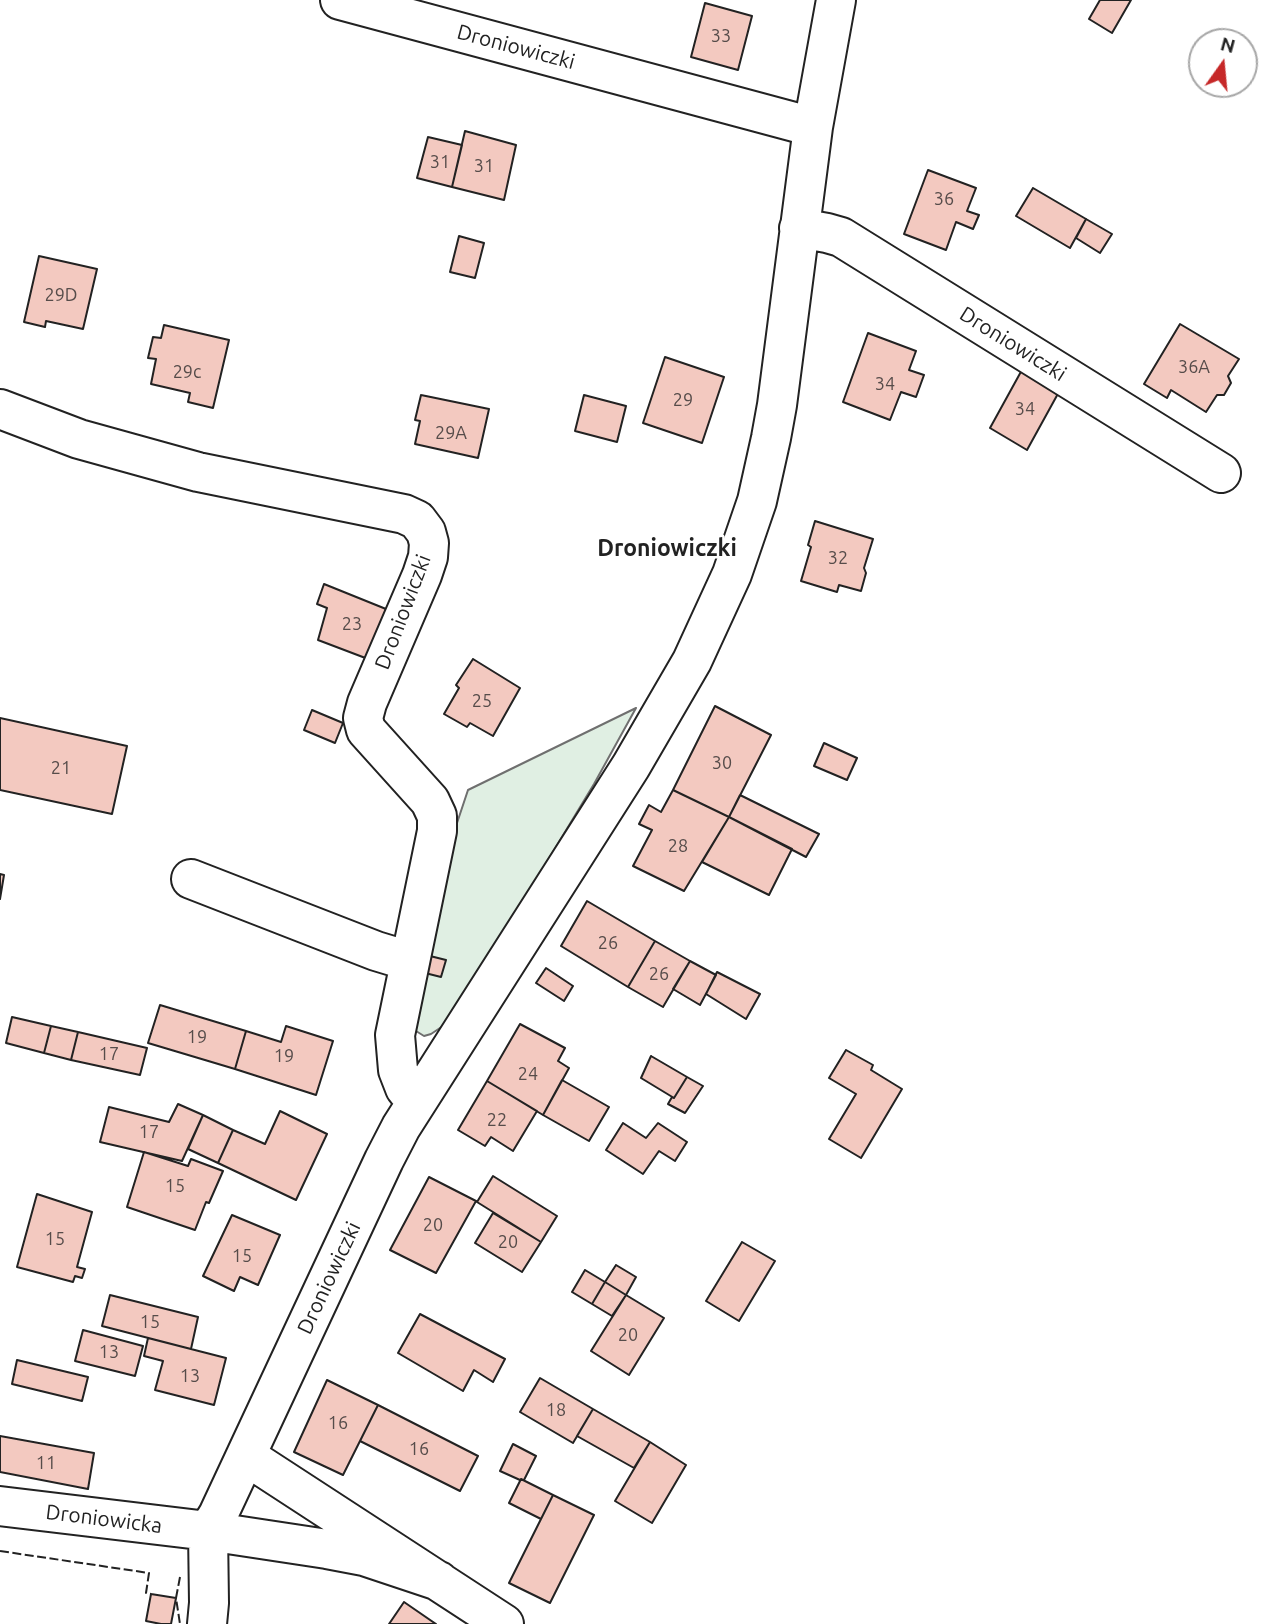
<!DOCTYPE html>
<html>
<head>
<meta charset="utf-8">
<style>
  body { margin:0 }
  #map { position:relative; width:1286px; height:1624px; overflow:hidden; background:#fff; font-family:Ubuntu,sans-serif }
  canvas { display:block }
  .north { position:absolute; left:1188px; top:28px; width:70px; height:70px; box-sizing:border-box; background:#fff; border:2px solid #a7a7a7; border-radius:50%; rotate:15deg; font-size:19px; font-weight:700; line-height:28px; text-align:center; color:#222 }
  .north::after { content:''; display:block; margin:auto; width:24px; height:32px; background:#c62828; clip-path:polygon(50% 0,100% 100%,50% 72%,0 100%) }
</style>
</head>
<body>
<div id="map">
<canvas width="1286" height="1624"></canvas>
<div class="north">N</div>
</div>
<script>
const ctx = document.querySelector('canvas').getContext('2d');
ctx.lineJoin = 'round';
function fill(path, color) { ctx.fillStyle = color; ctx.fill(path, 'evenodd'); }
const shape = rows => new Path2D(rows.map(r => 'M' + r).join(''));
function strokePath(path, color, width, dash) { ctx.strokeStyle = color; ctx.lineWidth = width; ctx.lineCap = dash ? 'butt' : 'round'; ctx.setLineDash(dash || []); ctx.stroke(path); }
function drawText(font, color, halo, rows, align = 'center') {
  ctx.font = font + ' Ubuntu,sans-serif'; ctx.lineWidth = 5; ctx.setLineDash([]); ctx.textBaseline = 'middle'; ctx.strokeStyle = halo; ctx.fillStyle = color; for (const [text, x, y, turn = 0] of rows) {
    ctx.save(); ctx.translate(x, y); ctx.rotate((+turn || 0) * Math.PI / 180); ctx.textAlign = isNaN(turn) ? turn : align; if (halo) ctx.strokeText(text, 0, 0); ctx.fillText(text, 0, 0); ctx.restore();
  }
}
const green = shape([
  [636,708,594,784,507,928,446,1024,431,1034,424,1036,416,1031,414,1024,443,865,468,790,636,708]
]);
const building = shape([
  [1100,0,1131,0,1112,33,1089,19,1100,0],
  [705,3,752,16,738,70,691,57,705,3],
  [465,131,516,145,504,200,452,187,465,131],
  [428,137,462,145,452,187,417,178,428,137],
  [928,170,976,188,967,211,979,215,973,229,956,222,946,250,904,234,928,170],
  [1033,188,1086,219,1070,248,1016,216,1033,188],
  [1086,219,1112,234,1100,253,1076,238,1086,219],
  [459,236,484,243,475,278,450,272,459,236],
  [39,256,97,269,83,329,46,321,45,327,24,322,39,256],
  [1180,324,1239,359,1228,376,1231,383,1224,395,1217,395,1206,412,1171,390,1167,398,1144,384,1180,324],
  [164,325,229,340,213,408,188,402,190,393,151,384,156,359,148,358,153,337,161,338,164,325],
  [868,333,916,351,909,370,924,375,916,397,901,392,890,420,843,402,868,333],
  [665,357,724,377,702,443,643,423,665,357],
  [1023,368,1060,390,1027,450,990,428,1023,368],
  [421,395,489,409,478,458,415,444,420,421,415,420,421,395],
  [584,395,626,406,617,442,575,431,584,395],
  [815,521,873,539,864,568,866,573,861,591,839,585,837,592,801,581,811,547,808,545,815,521],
  [324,584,386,609,368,659,318,640,327,608,317,604,324,584],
  [473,659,520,688,493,736,470,723,467,727,444,714,459,688,456,685,473,659],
  [715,706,771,735,729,817,673,790,715,706],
  [312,710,343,723,335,743,304,730,312,710],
  [0,718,127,746,112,814,0,790,0,718],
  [824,743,857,758,847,780,814,766,824,743],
  [673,790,729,817,684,891,633,866,652,830,639,824,649,805,661,812,673,790],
  [740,795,819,834,806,857,729,817,740,795],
  [729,817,792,849,769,895,702,862,729,817],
  [0,874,4,875,0,899,0,874],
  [587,901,655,941,628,987,561,946,587,901],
  [655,941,690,961,663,1007,628,987,655,941],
  [430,956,446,960,441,977,425,973,430,956],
  [690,961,716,975,700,1005,673,989,690,961],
  [546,968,573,986,564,1001,536,983,546,968],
  [717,972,760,994,746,1019,706,994,717,972],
  [160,1005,246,1031,235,1069,148,1043,160,1005],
  [12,1017,51,1026,44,1053,6,1043,12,1017],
  [520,1024,565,1048,558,1061,569,1068,543,1115,487,1081,520,1024],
  [51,1026,78,1032,71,1060,44,1053,51,1026],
  [286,1026,333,1041,316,1095,235,1069,246,1031,281,1042,286,1026],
  [78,1032,147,1048,140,1075,71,1060,78,1032],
  [846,1050,873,1065,871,1070,902,1089,861,1158,829,1139,856,1094,829,1078,846,1050],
  [651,1056,687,1077,674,1098,641,1078,651,1056],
  [687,1077,703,1086,685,1113,668,1104,672,1097,674,1098,687,1077],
  [562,1080,609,1107,589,1141,543,1115,562,1080],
  [487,1081,537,1111,513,1151,491,1137,485,1146,458,1130,487,1081],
  [178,1104,203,1115,182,1161,100,1142,109,1107,169,1122,178,1104],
  [280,1111,327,1134,296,1200,218,1163,233,1130,265,1144,280,1111],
  [203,1115,233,1130,218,1163,188,1149,203,1115],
  [623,1123,646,1138,658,1123,687,1142,675,1161,659,1151,643,1174,606,1150,623,1123],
  [144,1152,188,1166,191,1159,223,1171,209,1203,206,1202,195,1230,127,1207,144,1152],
  [493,1176,557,1216,541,1242,477,1202,493,1176],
  [429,1177,476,1201,436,1273,390,1250,429,1177],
  [37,1194,92,1212,77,1267,85,1269,82,1278,75,1276,73,1282,17,1267,37,1194],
  [493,1213,541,1242,522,1272,475,1243,493,1213],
  [232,1215,280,1235,258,1285,240,1277,234,1291,203,1276,232,1215],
  [742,1242,775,1261,739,1321,706,1301,742,1242],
  [616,1265,636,1277,626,1295,605,1282,616,1265],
  [585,1270,605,1282,592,1304,572,1292,585,1270],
  [605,1282,626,1295,612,1316,592,1304,605,1282],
  [110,1295,198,1317,191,1349,102,1326,110,1295],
  [626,1295,664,1318,629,1375,591,1351,626,1295],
  [420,1314,505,1359,493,1382,474,1370,463,1391,398,1353,420,1314],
  [83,1330,143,1346,135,1376,75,1361,83,1330],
  [148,1338,226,1358,214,1405,155,1390,163,1361,144,1356,148,1338],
  [17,1360,88,1377,82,1401,12,1384,17,1360],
  [540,1378,593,1409,573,1443,520,1412,540,1378],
  [327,1380,378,1405,343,1475,294,1452,327,1380],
  [378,1405,478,1456,460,1491,360,1441,378,1405],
  [593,1409,650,1442,634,1468,577,1436,593,1409],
  [0,1436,94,1453,88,1489,0,1472,0,1436],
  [650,1442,686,1465,652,1523,615,1501,650,1442],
  [513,1444,536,1456,524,1480,520,1480,500,1471,513,1444],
  [521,1479,553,1495,541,1519,509,1503,521,1479],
  [553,1495,594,1515,550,1603,509,1583,553,1495],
  [151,1594,176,1598,171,1624,161,1624,146,1621,151,1594],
  [404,1602,436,1624,389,1624,404,1602]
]);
const minor = shape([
  [340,0,813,127],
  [799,228,827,233,841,237,1221,473],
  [0,409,79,439,198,472,404,514,417,520,426,532,429,543,428,557,422,575,367,703,363,718,366,730,430,801,437,816,437,831,395,1035,398,1070,405,1088,416,1102],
  [191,879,376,951,409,961],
  [246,1456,504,1624],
  [0,1506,208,1531,327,1549,364,1556,439,1581],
  [208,1531,218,1515,384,1160,401,1127,631,766,692,661,732,574,757,501,771,438,777,405,813,127,836,0],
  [207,1624,209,1603,208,1531]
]);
const fence = shape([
  [0,1551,149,1573,146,1593,151,1594],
  [180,1577,176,1598,180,1624]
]);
const numberNames = [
  ["33",721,36],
  ["31",440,162],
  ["31",484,166],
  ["36",944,199],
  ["29D",61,295],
  ["36A",1194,367],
  ["29c",187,372],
  ["34",885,384],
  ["29",683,400],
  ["34",1025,409],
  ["29A",451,433],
  ["32",838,558],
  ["23",352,624],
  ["25",482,701],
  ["30",722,763],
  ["21",61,768],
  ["28",678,846],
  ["26",608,943],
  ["26",659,974],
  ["19",197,1037],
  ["17",109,1054],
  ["19",284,1056],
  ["24",528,1074],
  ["22",497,1120],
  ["17",149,1132],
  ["15",175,1186],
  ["20",433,1225],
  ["15",55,1239],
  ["20",508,1242],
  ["15",242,1256],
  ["15",150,1322],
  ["20",628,1335],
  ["13",109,1352],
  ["13",190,1376],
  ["18",556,1410],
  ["16",338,1423],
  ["16",419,1449],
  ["11",46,1463]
];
const streetNames = [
  ["Droniowiczki",516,47,15],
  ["Droniowiczki",1013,344,32],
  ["Droniowiczki",403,612,-69],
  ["Droniowiczki",329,1278,-65],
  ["Droniowicka",104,1519,7]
];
const neighbourhoodNames = [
  ["Droniowiczki",667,548]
];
fill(green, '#e0efe3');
strokePath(green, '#6f6f6f', 2);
fill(building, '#f3c9c0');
strokePath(building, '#222', 2);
strokePath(minor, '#222', 42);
strokePath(minor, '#fff', 38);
strokePath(fence, '#222', 2, [9, 3.5]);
drawText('18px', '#564c4a', null, numberNames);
drawText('21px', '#222', '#fff', streetNames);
drawText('bold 23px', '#222', '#fff', neighbourhoodNames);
</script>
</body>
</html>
